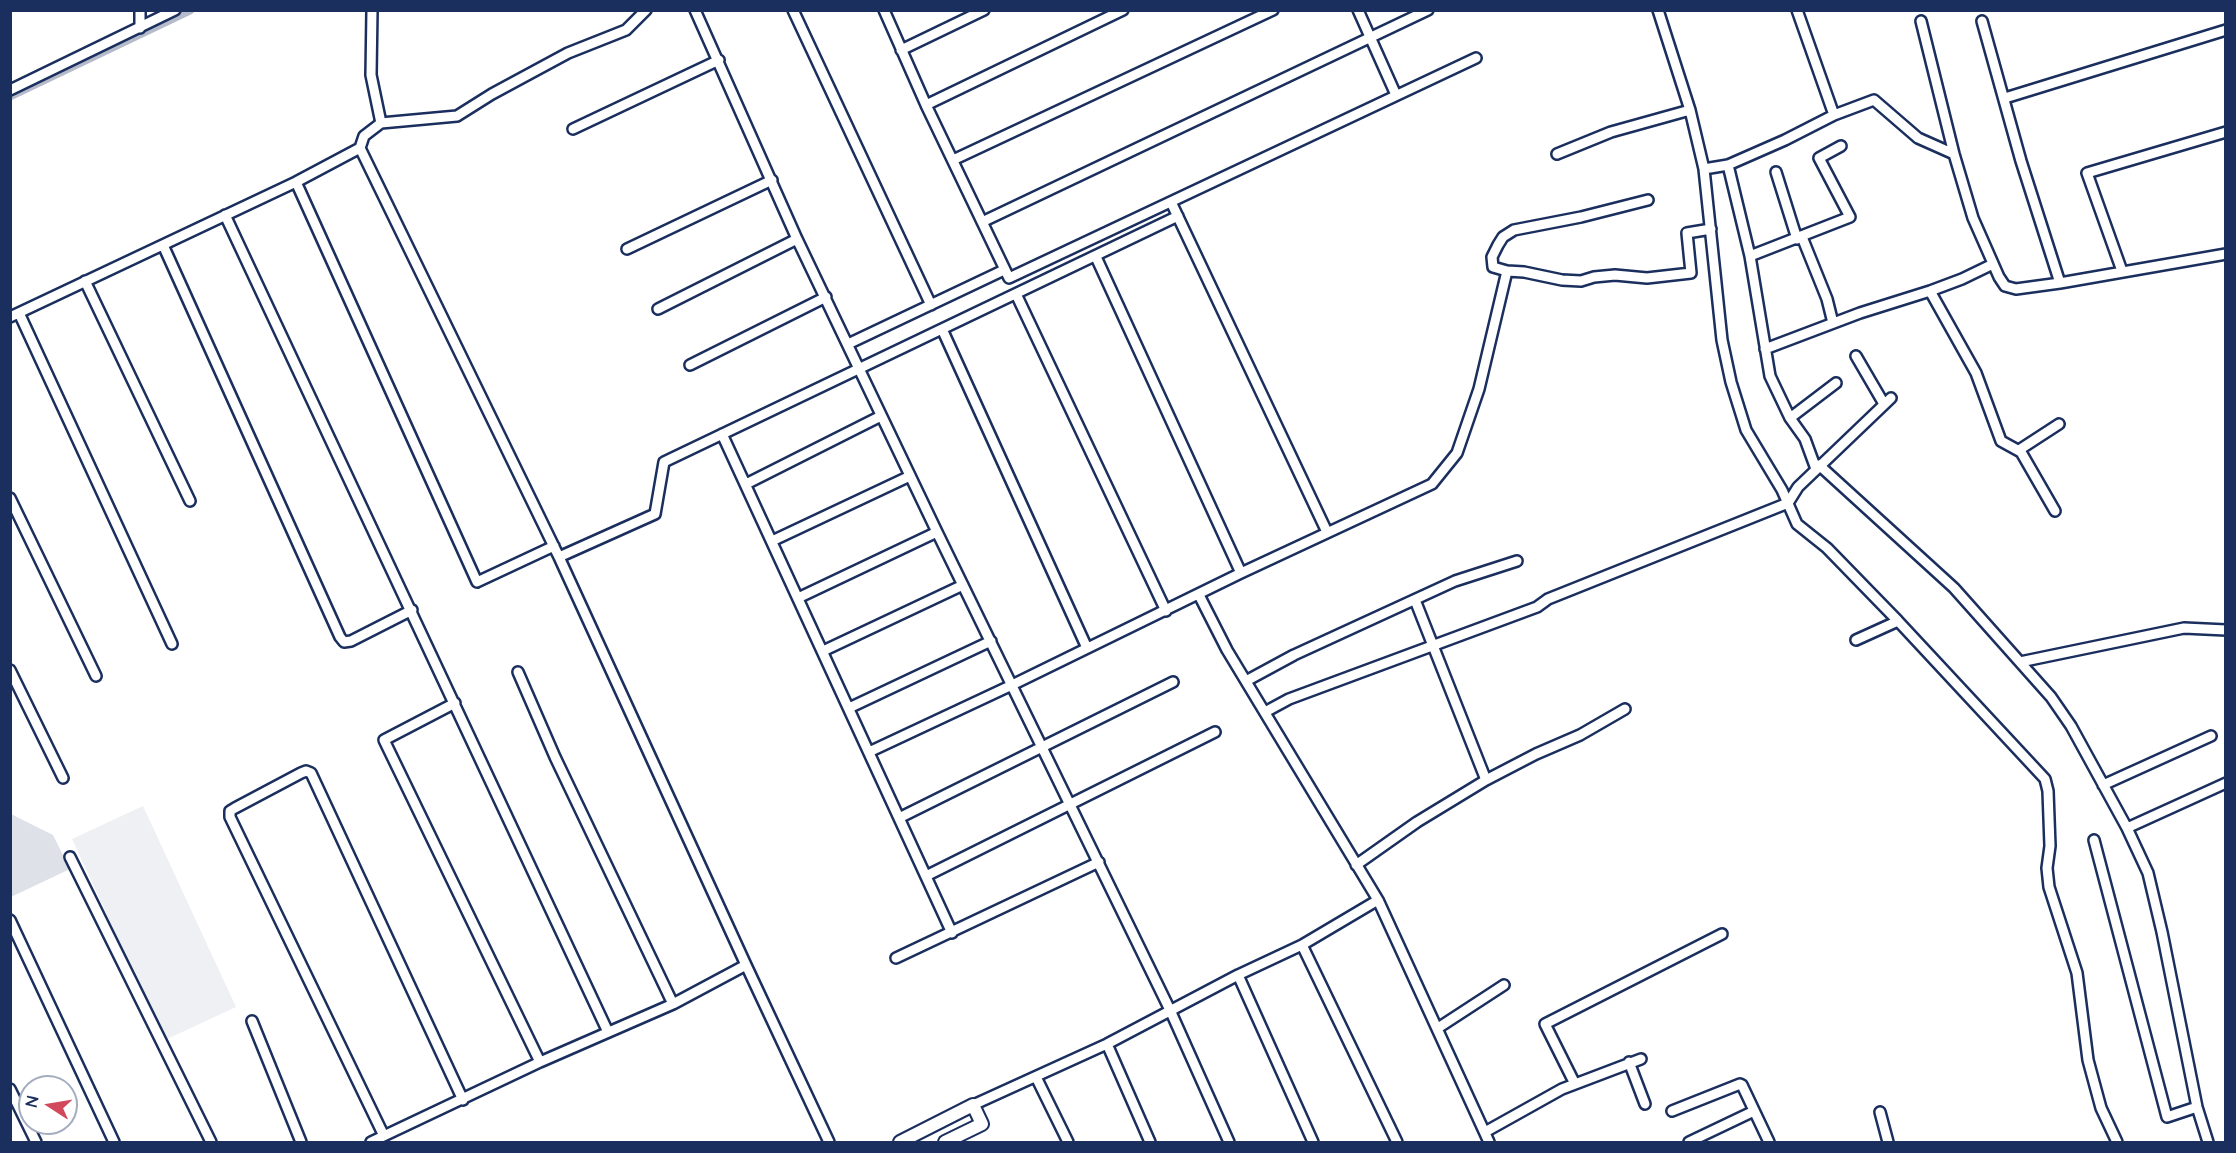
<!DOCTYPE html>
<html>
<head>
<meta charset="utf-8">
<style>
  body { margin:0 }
  #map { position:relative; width:2236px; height:1153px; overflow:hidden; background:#fff; font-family:"Architects Daughter",sans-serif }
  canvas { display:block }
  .frame { position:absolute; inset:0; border:12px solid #1b2f5e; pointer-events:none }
  .north { position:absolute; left:18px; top:1075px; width:60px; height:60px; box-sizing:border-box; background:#fff; border:2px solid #a4acbf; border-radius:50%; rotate:282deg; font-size:16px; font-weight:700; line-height:24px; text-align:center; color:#1b2f5e }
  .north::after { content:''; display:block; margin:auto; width:21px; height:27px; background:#d1495b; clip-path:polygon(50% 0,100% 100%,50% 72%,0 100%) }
</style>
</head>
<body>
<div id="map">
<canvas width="2236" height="1153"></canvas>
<div class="frame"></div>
<div class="north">N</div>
</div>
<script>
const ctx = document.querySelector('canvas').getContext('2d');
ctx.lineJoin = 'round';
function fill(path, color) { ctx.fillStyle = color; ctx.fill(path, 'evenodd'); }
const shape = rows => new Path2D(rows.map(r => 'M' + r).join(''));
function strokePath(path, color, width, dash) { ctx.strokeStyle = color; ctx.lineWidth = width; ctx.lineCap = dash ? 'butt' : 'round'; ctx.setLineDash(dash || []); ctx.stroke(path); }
const built = shape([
  [143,806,236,1007,165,1040,72,839]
]);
const green = shape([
  [11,814,53,835,70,869,11,897]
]);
const canal = shape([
  [10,96,190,10]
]);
const minor = shape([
  [372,10,371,75,381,123],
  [695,10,797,239,937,532,1170,1010,1229,1142],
  [793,10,931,305],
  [884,10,926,105,1009,278,1476,58],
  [1358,10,1396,95],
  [1658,10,1690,110,1704,169,1722,340,1731,382,1746,430,1782,490,1797,524,1827,548,1898,621,2045,779,2048,791,2050,846,2047,868,2049,887,2077,973,2088,1060,2101,1108,2117,1142],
  [1797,10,1834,115],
  [1921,21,1954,154,1973,218,1999,277,2005,286,2016,289,2060,283,2226,254],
  [1982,21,2021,161,2060,283],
  [140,28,140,10],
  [901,50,984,10],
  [10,90,175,10],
  [2005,98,2226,30],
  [926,105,1123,10],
  [573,129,719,60],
  [360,148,559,557,746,965,829,1142],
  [1557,154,1611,132,1690,110],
  [953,160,1273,10],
  [1728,165,1750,256,1770,376,1790,418,1805,439,1816,469],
  [1704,169,1728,165,1785,140,1834,115,1874,100,1918,138,1954,154],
  [1776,172,1797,239],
  [296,182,477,582,554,546],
  [1648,200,1581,217,1514,230,1503,237,1498,245,1492,257,1493,267,1507,271,1524,272,1562,280,1581,281,1594,277,1615,275,1647,278,1691,273,1687,233,1711,229],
  [1171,202,1327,532],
  [225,215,608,1032],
  [982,222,1428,10],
  [1802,237,1827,299,1833,323],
  [163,245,340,637,344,642,351,641,412,610],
  [627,249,772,180],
  [1750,256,1850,217,1819,158,1841,146],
  [1096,257,1241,573],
  [2122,271,2087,173,2226,132],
  [85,281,190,501],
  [1930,291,1976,373,2001,441,2021,452,2055,511],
  [1016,294,1166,611],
  [658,309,797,239],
  [19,313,172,644],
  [10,317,296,182,360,148,364,136,381,123,457,116,492,94,568,53,626,30,646,10],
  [942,329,1087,648],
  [848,344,1004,270],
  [1765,349,1860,313,1930,291,1962,279,1993,264],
  [1856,356,1884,404],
  [690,365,826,297],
  [1790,418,1836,383],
  [722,434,952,933],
  [2019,450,2059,424],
  [1819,465,1954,588,2051,697,2071,726,2127,828,2148,873,2162,932,2197,1107,2208,1142],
  [746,484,881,416],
  [10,498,96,676],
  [772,541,910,476],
  [559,557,655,514,664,462,1178,216],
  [1199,595,1227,650,1378,900,1489,1142],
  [798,598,937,532],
  [1415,600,1486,780],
  [1856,640,1898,621],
  [823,651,963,585],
  [2020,662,2184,628,2226,630],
  [10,670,63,778],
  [518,672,555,757,673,1004],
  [1246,681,1294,655,1455,581,1517,561],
  [455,703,384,740,540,1062],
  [849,708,991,641],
  [1265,712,1289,699,1537,607,1548,599,1788,503,1798,487,1891,398],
  [869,752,1012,685,1241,573,1432,484,1457,453,1479,389,1507,271],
  [2103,785,2211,736],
  [899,818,1173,682],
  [2127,828,2226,783],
  [2094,840,2167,1117,2197,1107],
  [70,857,211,1142],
  [1356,865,1417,822,1486,780,1536,754,1580,735,1625,709],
  [926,876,1215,732],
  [10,920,114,1142],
  [1302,945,1397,1142],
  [896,958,1099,862],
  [1238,975,1313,1142],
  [252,1021,301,1142],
  [1438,1028,1504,985],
  [1107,1044,1150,1142],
  [1629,1062,1645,1104],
  [1036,1077,1068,1142],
  [1575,1084,1545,1024,1722,934],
  [10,1089,36,1142],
  [973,1105,1107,1044,1238,975,1302,945,1378,900],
  [1672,1111,1740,1084,1742,1085,1769,1142],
  [1880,1112,1888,1142],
  [1485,1132,1562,1089,1641,1059],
  [384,1136,230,817,230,811,235,808,301,773,306,771,311,773,463,1100],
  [371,1142,540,1062,673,1004,746,965],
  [1689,1142,1754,1111]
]);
const major = shape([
  [900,1142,973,1105,982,1124,945,1142]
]);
fill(built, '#eff0f4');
fill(green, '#dee1e7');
strokePath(canal, '#b5bbca', 9);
strokePath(minor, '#1b2f5e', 14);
strokePath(major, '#1b2f5e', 16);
strokePath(minor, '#fff', 9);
strokePath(major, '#fff', 12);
</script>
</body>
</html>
